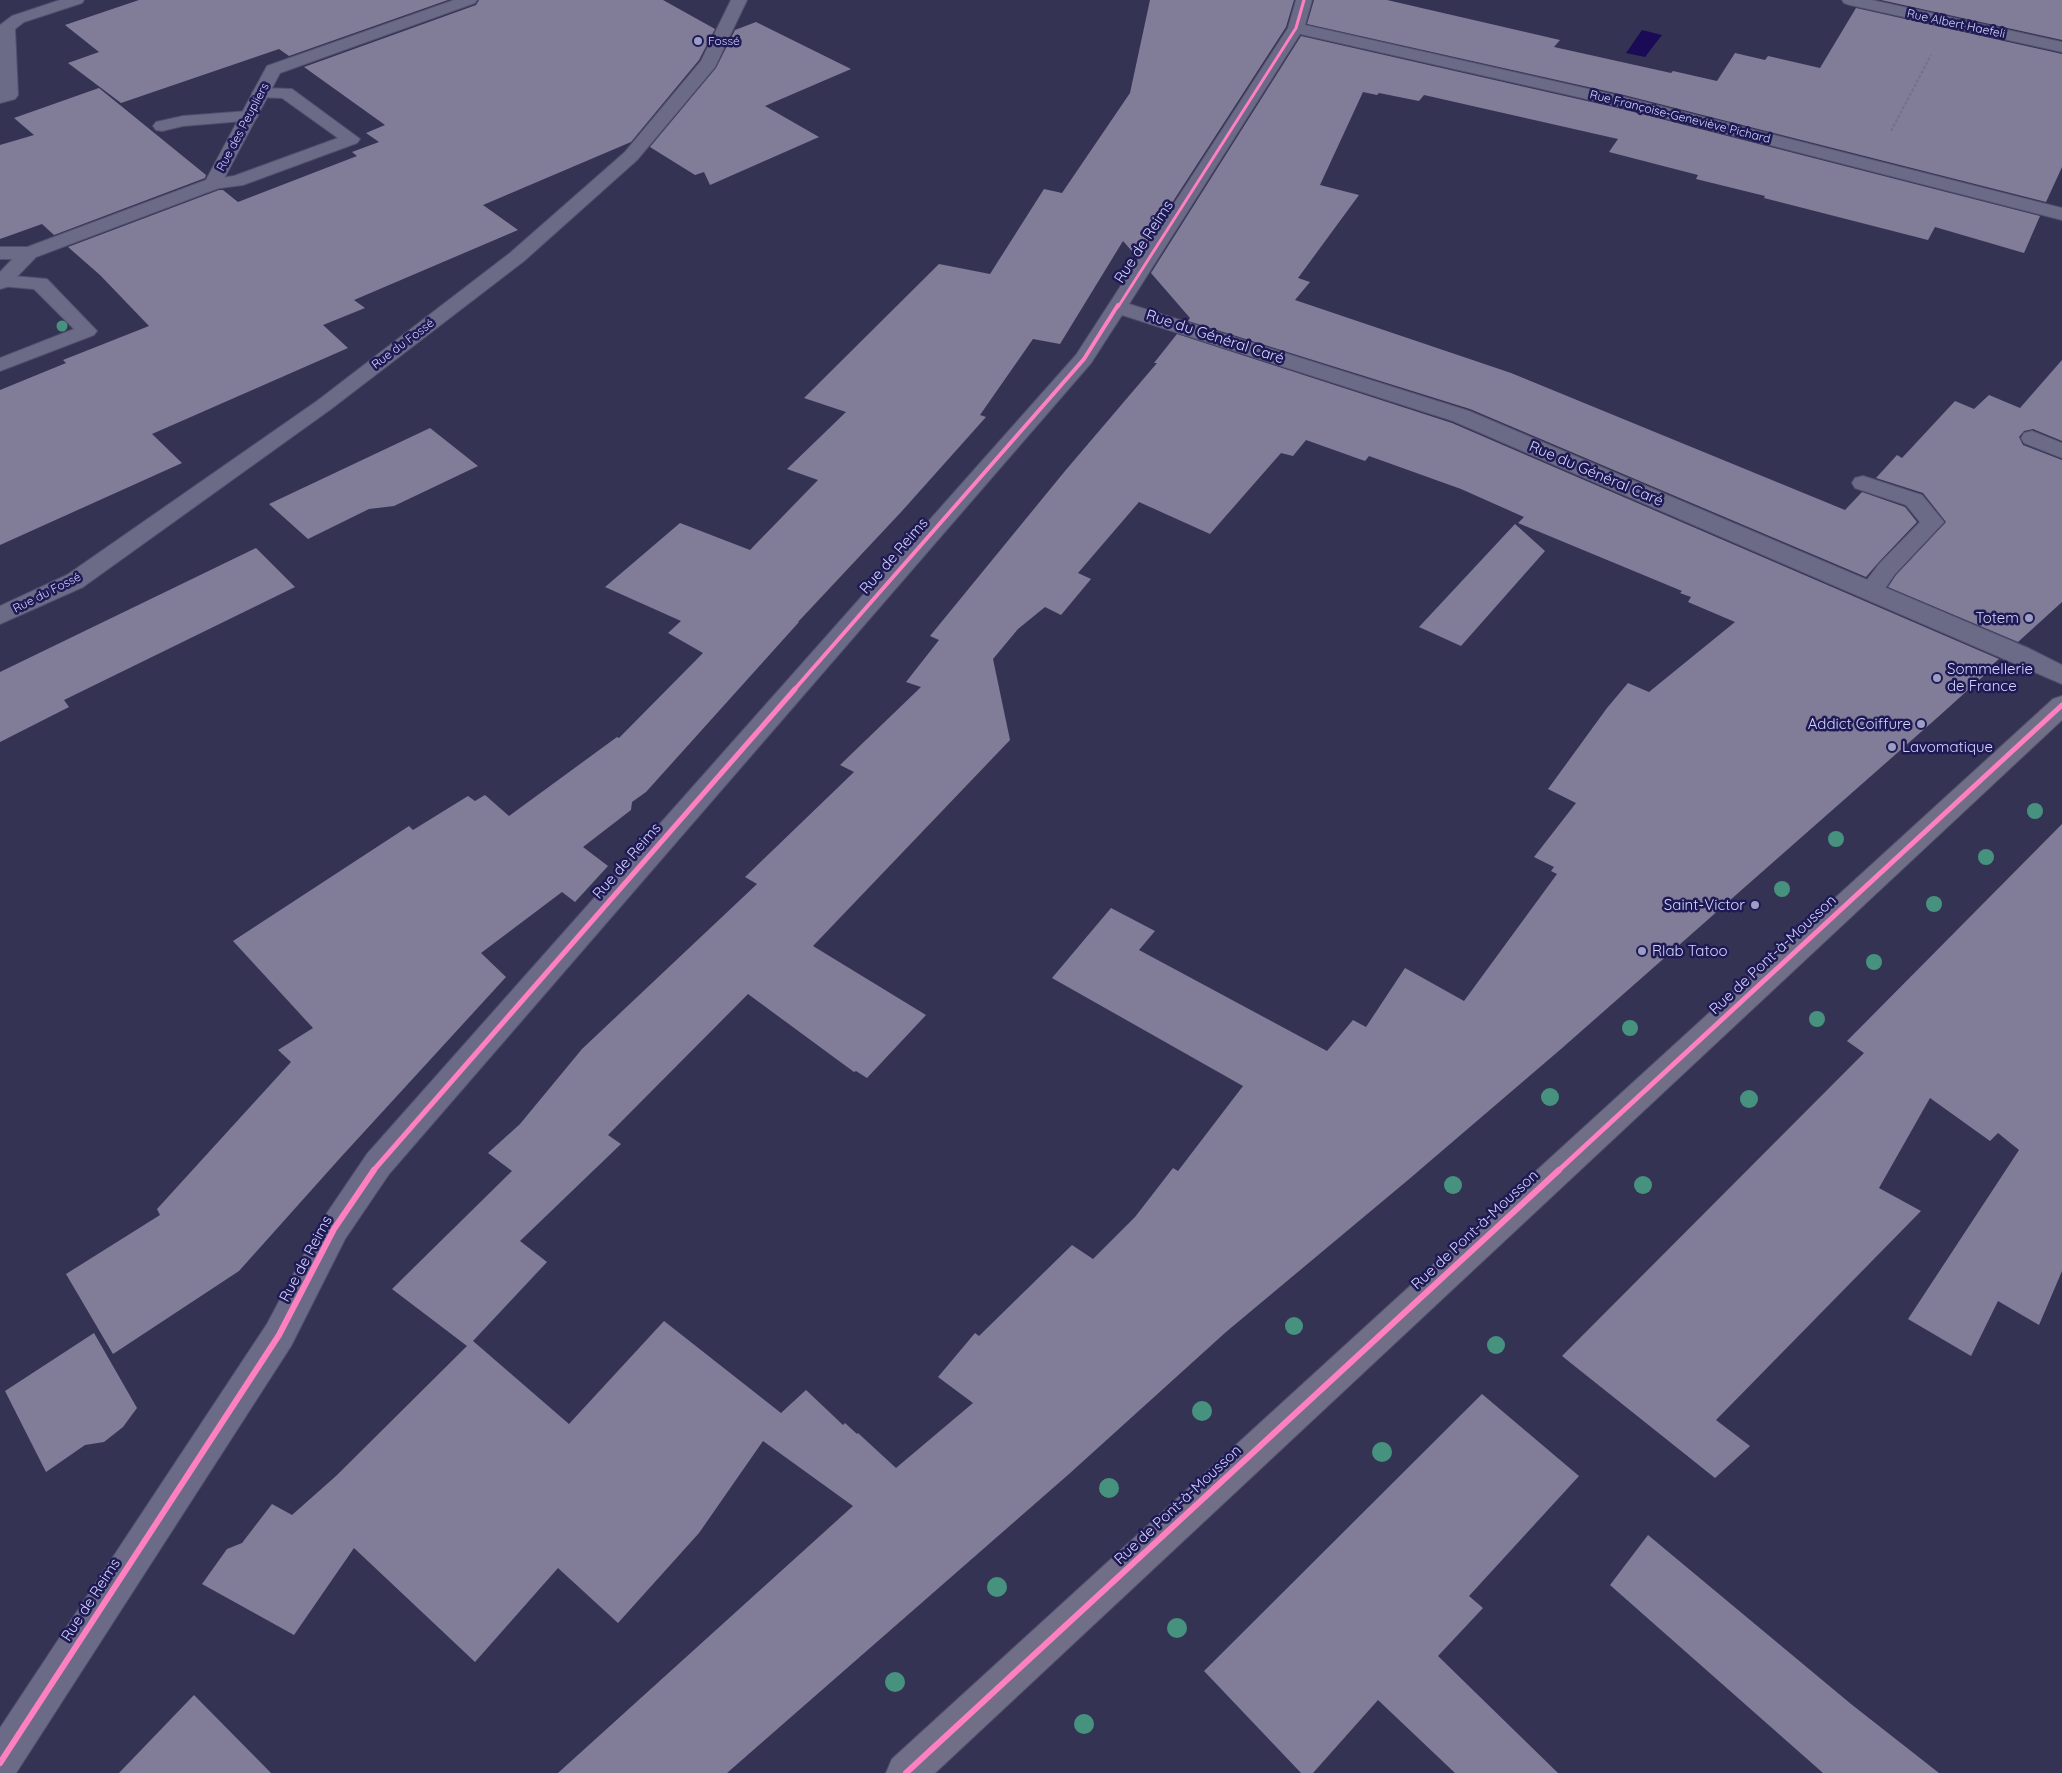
<!DOCTYPE html>
<html>
<head>
<meta charset="utf-8">
<style>
  body { margin:0 }
  canvas { display:block; background:#353354 }
</style>
</head>
<body>
<canvas width="2062" height="1773"></canvas>
<script>
const ctx = document.querySelector('canvas').getContext('2d');
ctx.lineJoin = 'round';
function fill(path, color) { ctx.fillStyle = color; ctx.fill(path, 'evenodd'); }
const shape = rows => new Path2D(rows.map(r => 'M' + r).join(''));
function strokePath(path, color, width, dash) { ctx.strokeStyle = color; ctx.lineWidth = width; ctx.lineCap = dash ? 'butt' : 'round'; ctx.setLineDash(dash || []); ctx.stroke(path); }
function drawText(font, color, halo, rows, align = 'center') {
  ctx.font = font + ' Quicksand,sans-serif'; ctx.lineWidth = 5; ctx.setLineDash([]); ctx.textBaseline = 'middle'; ctx.strokeStyle = halo; ctx.fillStyle = color; for (const [text, x, y, turn = 0] of rows) {
    ctx.save(); ctx.translate(x, y); ctx.rotate((+turn || 0) * Math.PI / 180); ctx.textAlign = isNaN(turn) ? turn : align; if (halo) ctx.strokeText(text, 0, 0); ctx.fillText(text, 0, 0); ctx.restore();
  }
}
const water = shape([
  [1642,30,1662,35,1645,57,1626,53]
]);
const building = shape([
  [139,0,448,0,289,56,279,49,121,103,68,63,99,52,65,25],
  [479,0,663,0,715,29,699,60,631,142,483,205,518,230,354,300,365,308,323,325,348,348,152,434,182,463,0,545,0,390,66,363,63,360,149,326,100,275,68,247,219,190,223,190,238,202,357,156,352,152,379,142,366,133,385,125,304,67,476,5],
  [1150,0,1294,0,1286,27,1137,257,1123,241,1060,344,1033,339,980,415,986,417,902,511,798,622,799,622,646,792,632,802,631,810,583,847,608,866,575,902,562,892,481,953,506,977,341,1157,239,1271,113,1354,66,1274,160,1215,157,1209,291,1062,278,1050,313,1028,233,941,409,826,413,830,468,796,475,801,485,795,509,816,617,737,619,738,703,653,668,633,681,621,605,587,680,523,750,550,818,480,787,469,846,412,804,398,939,264,990,274,1044,189,1062,193,1130,93],
  [1314,0,1387,0,1560,40,1554,47,1671,73,1673,71,1717,81,1735,53,1765,60,1768,56,1820,68,1856,8,2062,54,2062,167,2046,202,1624,95,1307,24],
  [1881,0,2062,0,2062,40],
  [756,22,851,69,765,106,819,137,710,185,704,172,695,175,650,147,716,68,735,30],
  [1301,36,1622,109,2040,216,2024,253,1935,227,1928,240,1764,198,1765,196,1696,179,1698,175,1609,152,1618,139,1424,95,1419,101,1379,93,1377,95,1363,92,1320,185,1359,195,1298,278,1310,282,1295,300,1511,373,1845,510,1862,492,1905,507,1917,522,1878,563,1866,577,1470,409,1188,321,1190,318,1151,273],
  [99,88,206,175,205,178,54,235,42,224,0,239,0,145,34,135,14,118],
  [1177,334,1452,423,1999,659,1986,670,1989,671,1938,717,1561,1049,1408,1180,1226,1332,1069,1474,727,1773,558,1773,853,1506,763,1441,699,1533,618,1623,558,1568,475,1662,354,1548,294,1635,202,1584,227,1549,242,1543,272,1504,292,1515,336,1476,467,1346,392,1289,512,1171,488,1153,520,1124,582,1049,757,884,745,877,854,772,840,765,921,687,906,682,939,640,930,636,1065,471,1157,363,1154,363],
  [1306,440,1365,461,1369,456,1461,489,1524,517,1518,523,1682,591,1680,593,1691,597,1688,602,1735,622,1649,692,1628,683,1607,708,1548,789,1576,803,1534,857,1554,867,1551,871,1557,874,1464,1001,1405,968,1366,1027,1353,1020,1327,1051,1139,950,1155,931,1111,908,1052,978,1243,1086,1178,1171,1173,1168,1135,1217,1093,1259,1072,1245,979,1336,975,1333,938,1377,973,1403,896,1468,858,1433,857,1434,845,1423,843,1425,806,1390,781,1413,664,1321,569,1424,473,1341,547,1262,520,1241,621,1144,608,1135,748,994,854,1072,856,1071,867,1078,926,1015,813,946,1010,740,993,659,1018,629,1045,607,1061,615,1091,579,1078,573,1139,502,1210,534,1281,453,1293,456],
  [2062,360,2062,441,2033,429,2024,431,2019,437,2023,445,2062,460,2062,602,2018,642,1888,587,1896,575,1946,522,1923,493,1876,478,1897,455,1902,458,1955,401,1974,409,1989,395,2020,408],
  [430,428,478,466,394,506,369,509,308,539,269,504],
  [1515,524,1545,551,1461,646,1419,627],
  [256,548,295,587,64,700,69,707,0,742,0,672],
  [2062,824,2062,1271,2039,1325,1998,1301,1971,1356,1908,1319,2019,1150,1998,1133,1990,1141,1930,1098,1879,1188,1921,1211,1716,1420,1750,1446,1715,1478,1562,1356,1864,1053,1847,1041],
  [94,1333,137,1408,123,1427,104,1442,85,1445,46,1472,5,1391],
  [1482,1394,1579,1476,1469,1596,1483,1608,1438,1656,1558,1773,1455,1773,1378,1700,1313,1773,1301,1773,1204,1671],
  [1648,1535,1851,1704,1939,1773,1823,1773,1610,1585],
  [194,1695,271,1773,119,1773]
]);
const path = shape([
  [1891,131,1931,55]
]);
const service = shape([
  [261,88,292,89,360,139,357,143,243,185,213,189,207,188,204,184,207,180,234,176,338,138,282,98,255,97,252,93,255,89,261,88],
  [249,111,255,112,258,116,255,120,183,126,162,131,156,130,153,126,156,122,183,116,249,111],
  [0,247,29,247,36,249,39,253,36,257,29,259,0,259,0,247],
  [2,275,47,279,97,331,94,335,0,371,0,358,74,329,34,289,0,286,0,276,2,275],
  [2032,431,2062,443,2062,458,2024,443,2021,438,2024,433,2032,431],
  [1863,476,1922,495,1944,522,1895,574,1879,597,1871,599,1863,597,1859,591,1863,585,1879,564,1920,522,1906,505,1855,488,1852,483,1855,478,1863,476]
]);
const minor = shape([
  [60,0,84,0,82,3,24,22,15,29,18,95,15,99,0,103,0,25,12,16,60,0],
  [454,0,477,0,475,3,280,73,219,188,36,257,7,287,0,289,0,272,22,249,206,180,267,66,454,0],
  [731,0,747,0,715,67,637,160,524,261,331,409,83,587,0,624,0,606,67,575,317,401,510,253,625,152,701,61,731,0],
  [1296,0,1312,0,1305,25,1624,97,2062,208,2062,220,1622,107,1300,34,1129,304,1469,411,2028,648,2062,665,2062,684,1453,421,1122,315,1091,363,389,1174,345,1239,291,1346,16,1773,0,1773,0,1728,267,1324,323,1219,367,1154,1076,355,1288,28,1296,0],
  [1842,0,1872,0,2062,42,2062,52,1850,5,1844,3,1842,0]
]);
const primary = shape([
  [2062,696,2062,720,935,1773,886,1773,892,1759,2053,699,2062,696]
]);
const cyclewayFar3 = shape([
  [1118,307,1296,28,1304,0]
]);
const cyclewayFar2 = shape([
  [794,690,1084,359,1118,305]
]);
const cyclewayFar1 = shape([
  [373,1171,795,689],
  [1558,1171,2062,705]
]);
const cycleway = shape([
  [0,1763,279,1335,334,1229,374,1170],
  [906,1773,1559,1170]
]);
const trees = [
  [62,326,5.5],
  [2035,811,8],
  [1836,839,8],
  [1986,857,8],
  [1782,889,8],
  [1934,904,8],
  [1874,962,8],
  [1817,1019,8],
  [1630,1028,8],
  [1550,1097,9],
  [1749,1099,9],
  [1453,1185,9],
  [1643,1185,9],
  [1294,1326,9],
  [1496,1345,9],
  [1202,1411,10],
  [1382,1452,10],
  [1109,1488,10],
  [997,1587,10],
  [1177,1628,10],
  [895,1682,10],
  [1084,1724,10]
];
const markers = [
  [698,41,5,"#9c9ec2"],
  [2029,618,5,"#9c9ec2"],
  [1937,678,5,"#9c9ec2"],
  [1921,724,5,"#9c9ec2"],
  [1892,747,5,"#9c9ec2"],
  [1755,905,5,"#9c9ec2"],
  [1642,951,5,"#9c9ec2"]
];
const farStreetnames = [
  ["Rue Albert Haefeli",1956,24,12],
  ["Rue Françoise-Geneviève Pichard",1680,117,14],
  ["Rue des Peupliers",243,127,-62],
  ["Rue du Fossé",403,344,-37],
  ["Rue du Fossé",47,593,-27]
];
const farPoinames = [
  ["Fossé",708,41]
];
const streetNames = [
  ["Rue de Reims",1144,242,-57],
  ["Rue du Général Caré",1215,337,18],
  ["Rue du Général Caré",1596,474,23],
  ["Rue de Reims",894,556,-49],
  ["Rue de Reims",627,861,-49],
  ["Rue de Pont-à-Mousson",1773,955,-43],
  ["Rue de Pont-à-Mousson",1475,1230,-43],
  ["Rue de Reims",306,1259,-62],
  ["Rue de Pont-à-Mousson",1178,1505,-43],
  ["Rue de Reims",91,1600,-57]
];
const poiNames = [
  ["Totem",2019,618],
  ["Sommellerie",1947,669,"left"],
  ["de France",1947,686,"left"],
  ["Addict Coiffure",1911,724],
  ["Lavomatique",1902,747,"left"],
  ["Saint-Victor",1745,905],
  ["Rlab Tatoo",1652,951,"left"]
];
fill(water, '#1b0a55');
fill(building, '#817c98');
strokePath(service, '#52506e', 2);
strokePath(minor, '#52506e', 2);
strokePath(primary, '#52506e', 2);
strokePath(path, '#71728a', 2, [3, 2]);
fill(service, '#6b6b87');
fill(minor, '#6b6b87');
fill(primary, '#716e87');
strokePath(cyclewayFar3, '#ff80c0', 3);
strokePath(cyclewayFar2, '#ff80c0', 4);
strokePath(cyclewayFar1, '#ff80c0', 5);
strokePath(cycleway, '#ff80c0', 6);
ctx.fillStyle = '#46927e';
for (const [x, y, r] of trees) { ctx.beginPath(); ctx.arc(x, y, r, 0, 2 * Math.PI); ctx.fill(); }
for (const [x, y, r, color] of markers) { const dot = new Path2D(); dot.arc(x, y, r, 0, 2 * Math.PI); ctx.fillStyle = color; ctx.fill(dot); strokePath(dot, '#1f1a55', 2); }
drawText('12px', '#d3d7fd', '#1f1a55', farStreetnames);
drawText('12px', '#d3d7fd', '#1f1a55', farPoinames, 'left');
drawText('15px', '#d3d7fd', '#1f1a55', streetNames);
drawText('15px', '#d3d7fd', '#1f1a55', poiNames, 'right');
</script>
</body>
</html>
